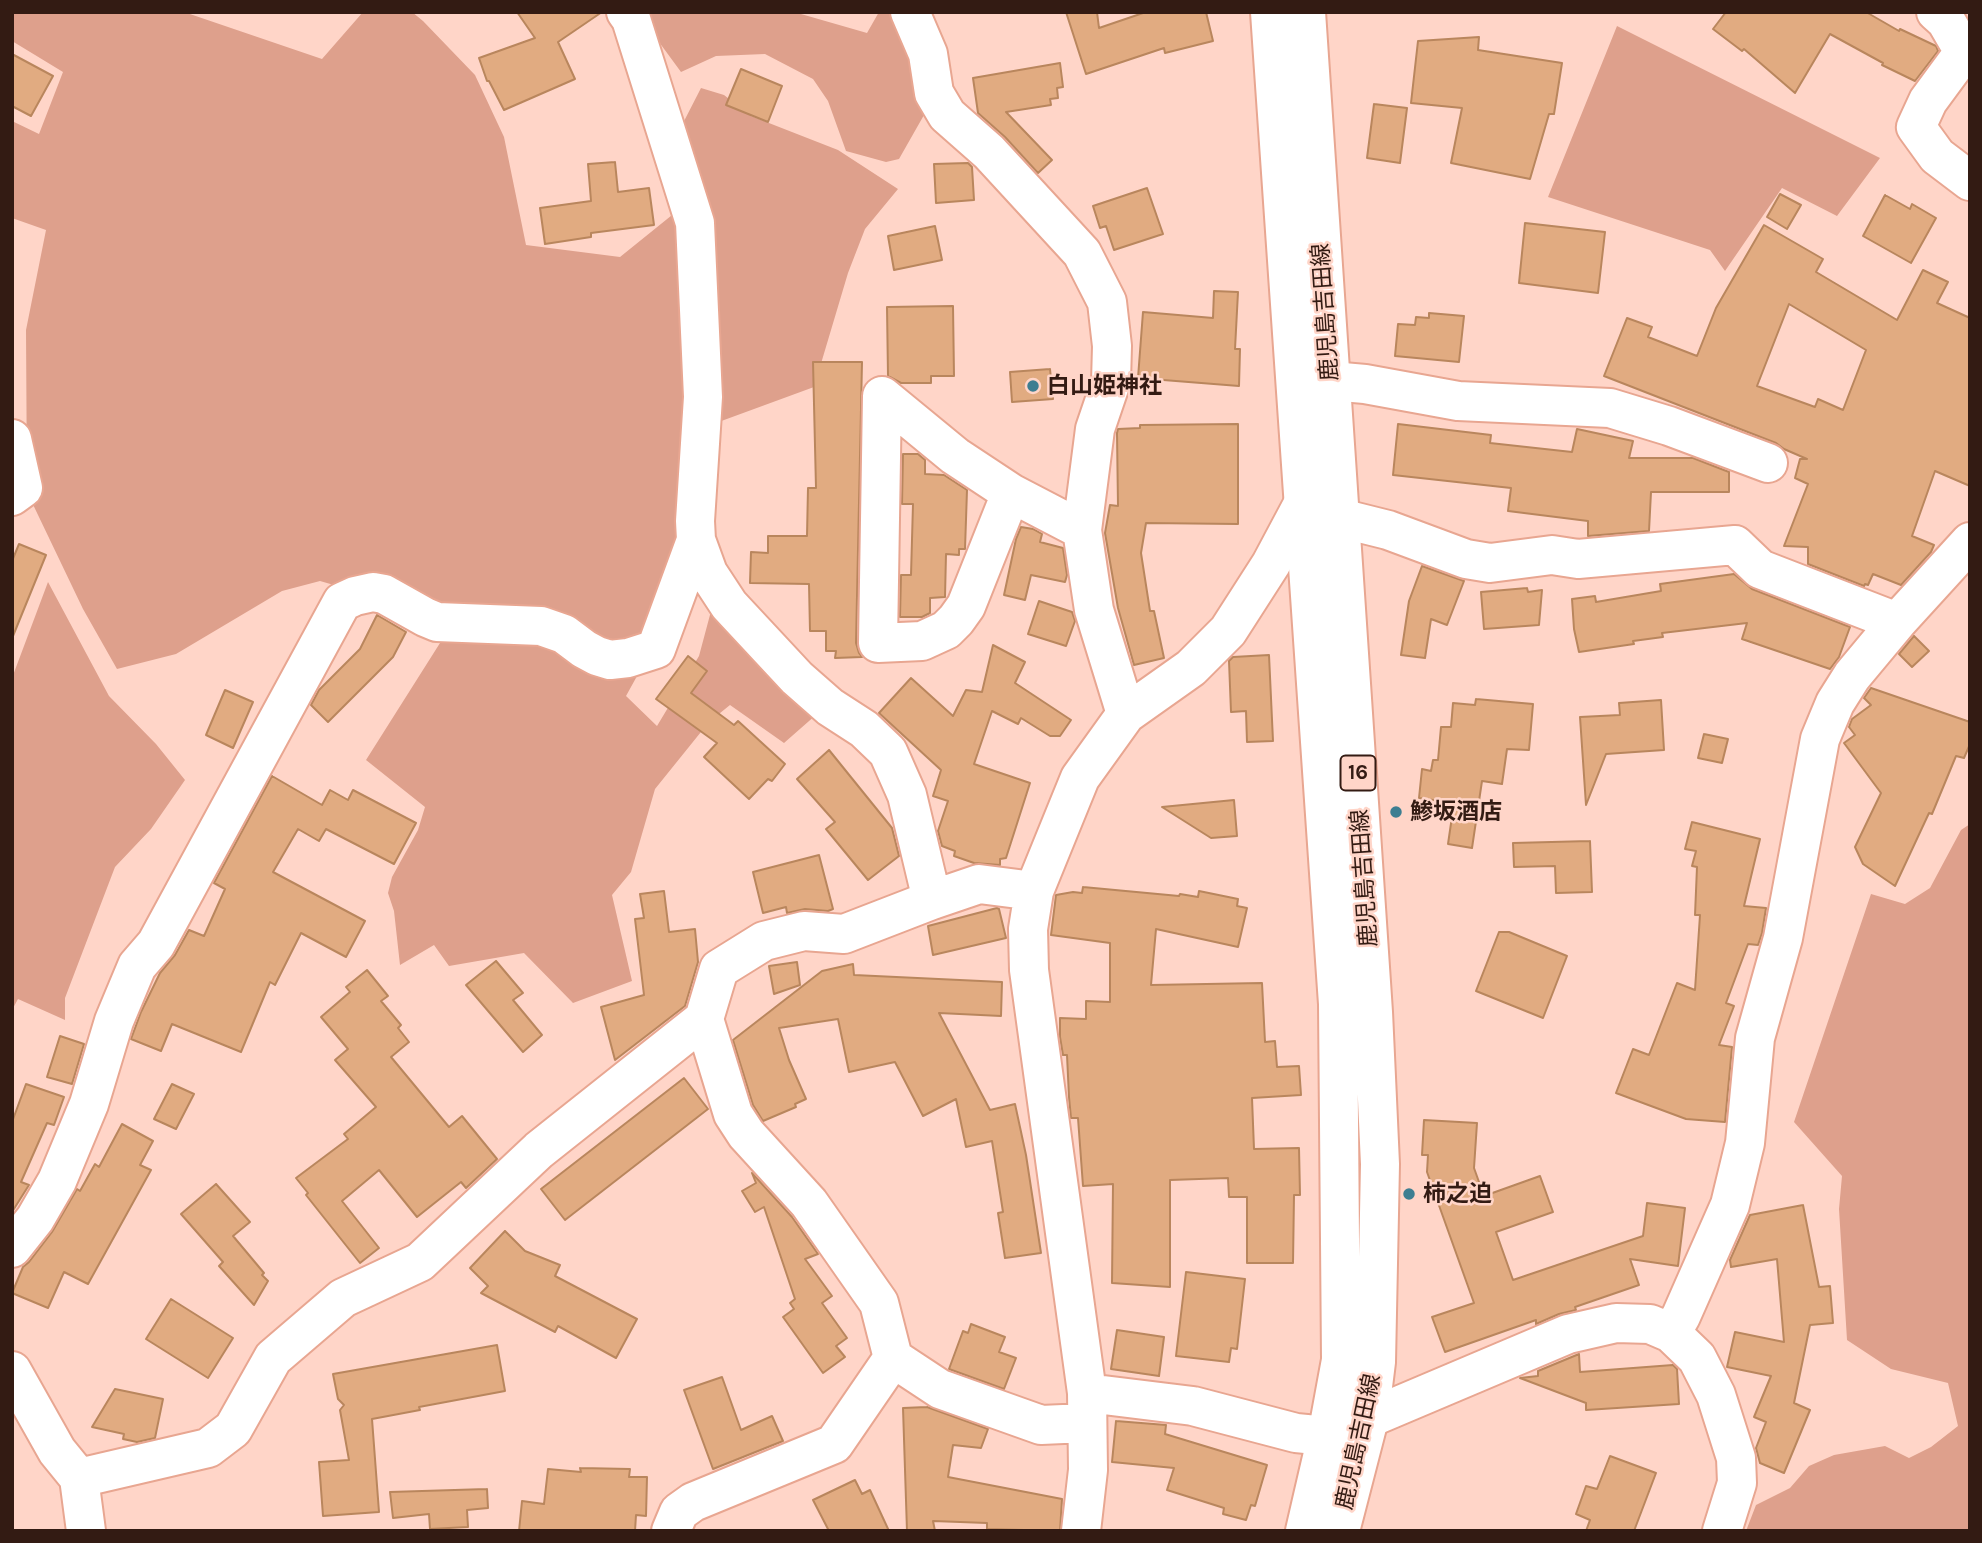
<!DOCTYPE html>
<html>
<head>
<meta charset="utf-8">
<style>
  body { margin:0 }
  #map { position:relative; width:1982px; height:1543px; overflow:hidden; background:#ffd5c8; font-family:Karla,sans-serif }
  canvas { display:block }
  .frame { position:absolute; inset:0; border:14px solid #331b13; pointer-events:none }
</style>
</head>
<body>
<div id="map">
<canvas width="1982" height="1543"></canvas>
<div class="frame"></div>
</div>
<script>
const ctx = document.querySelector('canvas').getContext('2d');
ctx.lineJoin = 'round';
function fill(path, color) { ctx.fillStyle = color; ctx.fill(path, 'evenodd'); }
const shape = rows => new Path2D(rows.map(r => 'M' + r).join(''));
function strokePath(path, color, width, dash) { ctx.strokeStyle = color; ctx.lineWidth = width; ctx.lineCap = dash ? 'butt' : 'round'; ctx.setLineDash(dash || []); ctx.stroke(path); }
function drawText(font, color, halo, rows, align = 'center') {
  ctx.font = font + ' Karla,"Noto Sans JP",sans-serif'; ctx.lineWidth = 5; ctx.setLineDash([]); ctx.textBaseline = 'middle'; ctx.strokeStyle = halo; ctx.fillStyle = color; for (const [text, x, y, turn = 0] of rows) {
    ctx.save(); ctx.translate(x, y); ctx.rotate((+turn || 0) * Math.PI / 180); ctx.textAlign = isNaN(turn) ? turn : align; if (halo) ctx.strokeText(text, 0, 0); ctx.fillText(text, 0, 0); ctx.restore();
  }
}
const green = shape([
  [12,12,184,12,322,59,363,12,412,12,423,21,475,75,504,137,526,245,620,257,682,207,681,127,701,88,724,95,751,116,838,150,898,189,865,229,848,273,814,387,705,427,679,600,626,696,657,726,699,656,718,585,825,707,784,743,730,705,709,722,655,789,631,872,612,895,632,981,573,1003,524,953,449,966,434,945,400,965,394,911,388,893,392,877,418,830,425,807,366,760,440,643,393,602,320,581,282,591,176,654,117,669,83,609,27,492,26,330,46,230,12,218,12,121,39,134,63,72,12,41],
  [637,12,794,12,867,33,879,12,901,12,907,25,924,115,899,159,886,162,846,151,828,101,813,79,765,54,716,56,681,72],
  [1617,26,1880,158,1837,216,1782,188,1725,271,1710,250,1548,197],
  [48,582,109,696,156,744,185,780,151,829,115,867,65,998,65,1020,18,999,12,1010,12,678],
  [1970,824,1970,1531,1746,1531,1756,1505,1790,1488,1809,1466,1834,1455,1885,1446,1909,1458,1931,1447,1958,1426,1948,1383,1891,1369,1847,1340,1839,1209,1842,1176,1794,1122,1871,894,1905,904,1930,888,1961,830]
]);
const building = shape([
  [517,12,602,12,558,42,575,79,504,110,489,81,487,81,479,58,535,38,517,12],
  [1066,12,1097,12,1099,28,1146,12,1206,12,1213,41,1165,53,1164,48,1086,74,1066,12],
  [1726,12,1866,12,1899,31,1900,29,1936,46,1938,51,1915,81,1882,65,1883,63,1830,34,1795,93,1744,49,1742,51,1713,29,1726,12],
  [1479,37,1478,50,1562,63,1554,114,1549,114,1530,179,1451,163,1462,108,1411,103,1418,41,1479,37],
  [12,54,53,76,31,116,12,106,12,54],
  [1060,63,1063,87,1057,88,1058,98,1050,99,1051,105,1006,112,1052,160,1038,173,1005,137,978,113,973,78,1060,63],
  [741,69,782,86,768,122,726,105,741,69],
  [1374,104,1407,108,1400,163,1367,158,1374,104],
  [615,162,618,192,649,188,654,225,591,233,591,237,545,244,540,208,591,201,588,164,615,162],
  [968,163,972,167,974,200,936,203,934,164,968,163],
  [1147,188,1163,234,1114,250,1106,226,1100,228,1093,206,1147,188],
  [1780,194,1801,205,1787,229,1767,217,1780,194],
  [1885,195,1910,209,1912,204,1936,218,1911,263,1863,236,1885,195],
  [1525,223,1605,232,1598,293,1519,283,1525,223],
  [1764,225,1823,259,1816,272,1897,320,1923,270,1948,282,1937,303,1970,318,1970,486,1935,471,1912,536,1934,545,1931,552,1901,585,1873,574,1868,585,1865,584,1864,586,1808,564,1808,547,1784,546,1808,484,1795,478,1800,459,1807,459,1784,449,1776,443,1604,376,1627,318,1652,327,1648,337,1697,356,1716,308,1764,225],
  [1789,304,1866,350,1843,410,1818,399,1815,407,1757,386,1789,304],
  [935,226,942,260,894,270,888,236,935,226],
  [1214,291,1238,292,1235,349,1240,349,1239,386,1138,378,1143,312,1213,318,1214,291],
  [953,306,954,376,931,376,931,383,901,383,888,376,887,307,953,306],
  [1429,313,1464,316,1459,362,1395,356,1398,324,1415,325,1416,317,1429,318,1429,313],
  [813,362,862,362,856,643,859,653,862,657,835,658,836,651,826,651,826,631,810,631,809,584,750,583,751,552,768,553,768,536,807,536,808,488,816,488,813,362],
  [1050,369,1053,399,1012,402,1010,372,1050,369],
  [1238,424,1238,524,1146,523,1141,553,1150,611,1154,611,1164,658,1134,665,1118,608,1105,533,1110,505,1118,506,1117,433,1118,429,1140,428,1140,425,1238,424],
  [1398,424,1491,435,1490,443,1572,452,1577,429,1633,441,1629,458,1693,458,1729,472,1729,492,1651,492,1649,531,1588,536,1588,521,1508,511,1511,488,1393,475,1398,424],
  [903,454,918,454,925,460,925,474,944,475,967,490,965,549,959,549,959,555,946,554,945,597,930,598,930,613,922,617,900,617,901,575,911,575,913,504,902,504,903,454],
  [1021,527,1033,529,1042,534,1040,542,1063,548,1067,575,1065,582,1031,575,1025,600,1004,595,1016,539,1021,527],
  [19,544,46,555,13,636,12,561,19,544],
  [1422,566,1464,581,1447,625,1431,619,1425,658,1401,655,1409,601,1422,566],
  [1734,574,1752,589,1850,627,1839,657,1830,669,1742,639,1747,623,1662,633,1663,637,1633,641,1634,644,1579,652,1574,629,1572,599,1595,596,1596,602,1661,591,1660,584,1734,574],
  [1527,588,1528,592,1542,590,1539,625,1484,629,1481,592,1527,588],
  [1039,601,1072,612,1075,621,1066,646,1028,634,1039,601],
  [377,615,406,632,393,657,328,722,311,705,319,690,360,649,377,615],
  [1914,636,1929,651,1912,667,1899,654,1914,636],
  [993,645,1025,662,1015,683,1071,720,1060,736,1050,736,1021,718,1018,724,992,711,974,764,1030,783,1006,858,1000,859,1000,865,974,863,954,856,955,851,942,846,938,831,948,801,933,796,941,770,879,713,911,678,953,716,966,690,982,692,993,645],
  [1269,655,1273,741,1247,742,1246,711,1231,712,1229,661,1233,657,1269,655],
  [688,656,707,671,691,693,734,725,738,721,785,764,772,781,768,779,749,799,704,757,717,743,656,699,688,656],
  [1871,688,1970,722,1970,744,1964,758,1956,756,1932,814,1929,813,1895,886,1863,864,1855,847,1881,793,1844,743,1855,735,1849,727,1852,719,1871,705,1864,698,1871,688],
  [225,690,253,702,233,748,206,735,225,690],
  [1476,699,1533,704,1529,750,1507,749,1502,784,1482,781,1472,848,1448,844,1454,803,1419,798,1422,769,1431,771,1433,760,1438,760,1441,727,1451,727,1453,703,1475,705,1476,699],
  [1661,700,1664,750,1606,754,1586,805,1580,717,1620,715,1619,703,1661,700],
  [1704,734,1728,739,1722,763,1698,758,1704,734],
  [829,750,892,828,899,856,868,880,826,829,835,822,797,779,829,750],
  [272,776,322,805,330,790,348,800,353,790,416,823,394,864,326,829,319,841,298,829,273,872,365,921,346,957,301,933,275,985,270,982,241,1052,172,1024,161,1051,131,1039,141,1012,160,973,175,955,189,930,204,936,225,889,214,883,272,776],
  [1234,800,1237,836,1211,838,1162,807,1234,800],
  [1692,822,1760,839,1744,906,1766,908,1762,933,1758,945,1748,944,1726,1003,1734,1006,1719,1045,1732,1047,1725,1122,1686,1119,1616,1093,1633,1049,1649,1055,1677,983,1695,990,1700,915,1695,915,1697,867,1692,866,1696,851,1685,849,1692,822],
  [1590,841,1592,892,1556,893,1555,866,1514,867,1513,843,1590,841],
  [819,855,833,909,828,911,805,909,787,913,786,907,763,913,753,872,819,855],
  [1083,887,1179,896,1180,894,1198,897,1199,891,1238,899,1237,906,1247,908,1238,947,1156,929,1151,985,1262,983,1265,1042,1275,1041,1277,1067,1299,1066,1301,1095,1252,1098,1254,1149,1299,1148,1300,1195,1294,1195,1293,1263,1247,1263,1247,1197,1229,1197,1228,1178,1170,1180,1170,1287,1112,1283,1113,1184,1083,1186,1078,1118,1071,1118,1069,1097,1067,1055,1063,1055,1060,1037,1060,1018,1086,1019,1086,1001,1110,1002,1110,943,1051,935,1056,895,1073,892,1082,893,1083,887],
  [664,891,669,932,695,929,698,962,685,1006,615,1060,601,1007,644,995,635,919,644,918,640,894,664,891],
  [997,908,999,909,1006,938,933,955,928,926,997,908],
  [1499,932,1509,932,1567,956,1543,1018,1476,991,1499,932],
  [496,961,523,993,513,1000,542,1035,523,1052,466,985,496,961],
  [797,962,800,985,774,994,769,966,797,962],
  [853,964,854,975,1002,982,1001,1016,939,1013,990,1110,1015,1104,1026,1155,1041,1253,1005,1258,998,1213,1003,1212,992,1141,966,1147,956,1099,923,1116,895,1062,849,1072,838,1019,779,1028,789,1060,806,1099,795,1104,796,1107,763,1121,753,1105,733,1040,822,971,853,964],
  [367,970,388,996,381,1001,401,1025,398,1028,409,1042,391,1057,449,1127,462,1116,497,1159,466,1188,461,1182,417,1217,379,1170,342,1201,379,1248,360,1263,306,1195,308,1193,296,1178,348,1139,344,1134,376,1107,335,1060,348,1049,321,1017,350,992,346,987,367,970],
  [60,1036,84,1044,72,1084,47,1077,60,1036],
  [684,1078,708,1109,565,1220,541,1189,684,1078],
  [26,1084,64,1097,54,1125,47,1123,21,1182,29,1185,12,1212,12,1122,26,1084],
  [172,1084,194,1094,176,1129,154,1119,172,1084],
  [1424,1120,1477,1123,1474,1168,1484,1196,1540,1176,1553,1212,1496,1232,1513,1280,1643,1236,1647,1203,1685,1208,1678,1266,1630,1259,1639,1285,1575,1307,1576,1310,1559,1314,1536,1324,1536,1320,1445,1352,1432,1317,1474,1303,1427,1172,1428,1155,1422,1155,1424,1120],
  [122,1124,153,1141,140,1165,151,1170,88,1284,64,1272,48,1308,12,1293,23,1267,29,1262,52,1232,77,1189,80,1191,95,1164,99,1167,122,1124],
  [752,1173,792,1217,818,1254,805,1259,832,1296,822,1303,847,1338,836,1346,845,1357,823,1373,783,1317,794,1309,790,1303,795,1299,764,1207,755,1212,742,1191,756,1183,752,1173],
  [216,1184,250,1222,233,1236,264,1273,262,1275,268,1281,254,1305,219,1266,223,1262,181,1214,216,1184],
  [1803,1205,1819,1287,1830,1286,1833,1323,1810,1325,1794,1403,1810,1410,1784,1473,1760,1463,1756,1448,1766,1422,1754,1417,1771,1376,1727,1367,1735,1332,1784,1342,1777,1259,1731,1267,1730,1260,1750,1215,1803,1205],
  [505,1231,525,1251,560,1265,555,1276,637,1319,616,1358,558,1326,555,1332,481,1293,488,1286,470,1268,505,1231],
  [1186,1272,1245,1279,1237,1349,1231,1348,1229,1362,1176,1356,1186,1272],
  [171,1299,233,1338,208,1378,146,1339,171,1299],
  [971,1324,1005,1337,999,1352,1016,1358,1004,1389,949,1369,963,1331,968,1333,971,1324],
  [1117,1330,1164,1337,1159,1376,1111,1369,1117,1330],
  [497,1345,505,1391,419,1407,420,1410,372,1419,379,1512,323,1516,319,1462,349,1460,340,1410,344,1405,338,1399,333,1374,497,1345],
  [1579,1354,1580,1372,1673,1365,1677,1369,1679,1404,1586,1410,1586,1403,1520,1378,1538,1376,1538,1371,1579,1354],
  [722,1377,741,1430,772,1416,783,1441,713,1469,684,1390,722,1377],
  [115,1389,163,1399,155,1438,137,1442,123,1439,124,1434,92,1427,115,1389],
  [927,1407,988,1429,981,1448,953,1445,948,1477,1062,1499,1060,1531,987,1529,987,1523,933,1521,935,1531,907,1531,903,1408,927,1407],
  [1116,1421,1166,1425,1165,1434,1267,1465,1255,1506,1251,1505,1246,1520,1223,1514,1224,1508,1167,1490,1174,1468,1112,1462,1116,1421],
  [1610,1456,1656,1473,1634,1531,1586,1531,1590,1520,1576,1514,1586,1486,1597,1489,1610,1456],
  [580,1468,630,1469,629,1477,647,1477,646,1516,636,1515,635,1531,519,1531,522,1501,544,1504,548,1469,581,1472,580,1468],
  [855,1480,862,1494,870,1490,889,1531,829,1531,813,1500,855,1480],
  [487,1489,488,1508,467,1510,468,1527,430,1529,429,1514,393,1518,390,1492,487,1489]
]);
const minor = shape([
  [626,12,631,19,695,223,703,397,695,521,696,540,708,573,729,605,797,678,830,707,864,729,888,752,907,795,932,900],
  [910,12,928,54,934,93,947,115,989,152,1082,253,1107,302,1112,346,1111,382,1095,429,1082,530,1094,610,1126,714],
  [1936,12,1946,21,1964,52,1928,101,1916,127,1937,156,1970,181],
  [1331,381,1365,384,1458,401,1610,408,1669,426,1768,463],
  [12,439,23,488,12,496],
  [1011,493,966,606,956,620,946,630,922,641,878,643,882,396,955,456,1011,493,1082,530],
  [1340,518,1388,530,1466,559,1490,563,1552,555,1578,559,1735,545,1760,569,1897,622],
  [704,1019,733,1114,746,1134,809,1203,879,1303,893,1358,940,1389,1041,1425,1086,1423],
  [12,1248,35,1219,57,1181,89,1104,114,1021,137,966,156,944,342,602,355,596,373,592,384,594,425,617,437,622,541,626,564,634,584,649,597,656,610,660,628,658,656,649,696,540],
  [1671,1333,1681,1316,1730,1205,1745,1143,1755,1038,1783,938,1820,739,1835,703,1852,676,1897,622,1970,542],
  [12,1371,57,1451,79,1478],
  [1087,1393,1193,1406,1296,1433,1327,1436,1568,1334,1616,1323,1650,1324,1671,1333,1697,1358,1716,1395,1736,1458,1737,1483,1722,1531],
  [86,1531,79,1478,208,1448,233,1429,273,1358,343,1298,420,1262,539,1150,704,1019,719,969,764,941,804,931,844,934,932,900,979,884,1034,891],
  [671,1531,679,1512,693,1502,834,1444,893,1358],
  [1081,1531,1088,1470,1087,1393,1029,970,1028,929,1034,891,1080,778,1126,714,1191,668,1228,631,1271,564,1304,502]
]);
const major = shape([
  [1270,12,1338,1004,1341,1360,1327,1436,1305,1531],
  [1306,12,1373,1012,1380,1164,1376,1362,1369,1419,1340,1531]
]);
const markers = [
  [1033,386,7,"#3d7e91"],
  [1396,812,7,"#3d7e91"],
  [1409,1194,7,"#3d7e91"]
];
const shields = [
  [1358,773,35]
];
const shieldNames = [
  ["16",1358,773]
];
const streetNames = [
  ["鹿児島吉田線",1326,312,-94],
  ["鹿児島吉田線",1365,878,-94],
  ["鹿児島吉田線",1359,1442,-78]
];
const poiNames = [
  ["白山姫神社",1047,386],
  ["鯵坂酒店",1410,812],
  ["柿之迫",1423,1194]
];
fill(green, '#dea08c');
fill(building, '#e1ab81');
strokePath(building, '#b9865d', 2);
strokePath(minor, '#e8a691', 42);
strokePath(major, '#e8a691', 42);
strokePath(minor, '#fff', 38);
strokePath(major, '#fff', 38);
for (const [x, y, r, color] of markers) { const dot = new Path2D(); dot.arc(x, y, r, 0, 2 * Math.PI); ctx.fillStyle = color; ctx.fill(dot); strokePath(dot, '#ffd5c8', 2.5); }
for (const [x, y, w] of shields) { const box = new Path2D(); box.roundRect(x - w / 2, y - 17.5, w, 35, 5); ctx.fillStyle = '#ffd5c8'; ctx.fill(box); strokePath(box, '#331b13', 2); }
drawText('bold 21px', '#331b13', null, shieldNames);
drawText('23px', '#331b13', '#ffd5c8', streetNames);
drawText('bold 23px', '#331b13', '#ffd5c8', poiNames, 'left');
</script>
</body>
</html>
